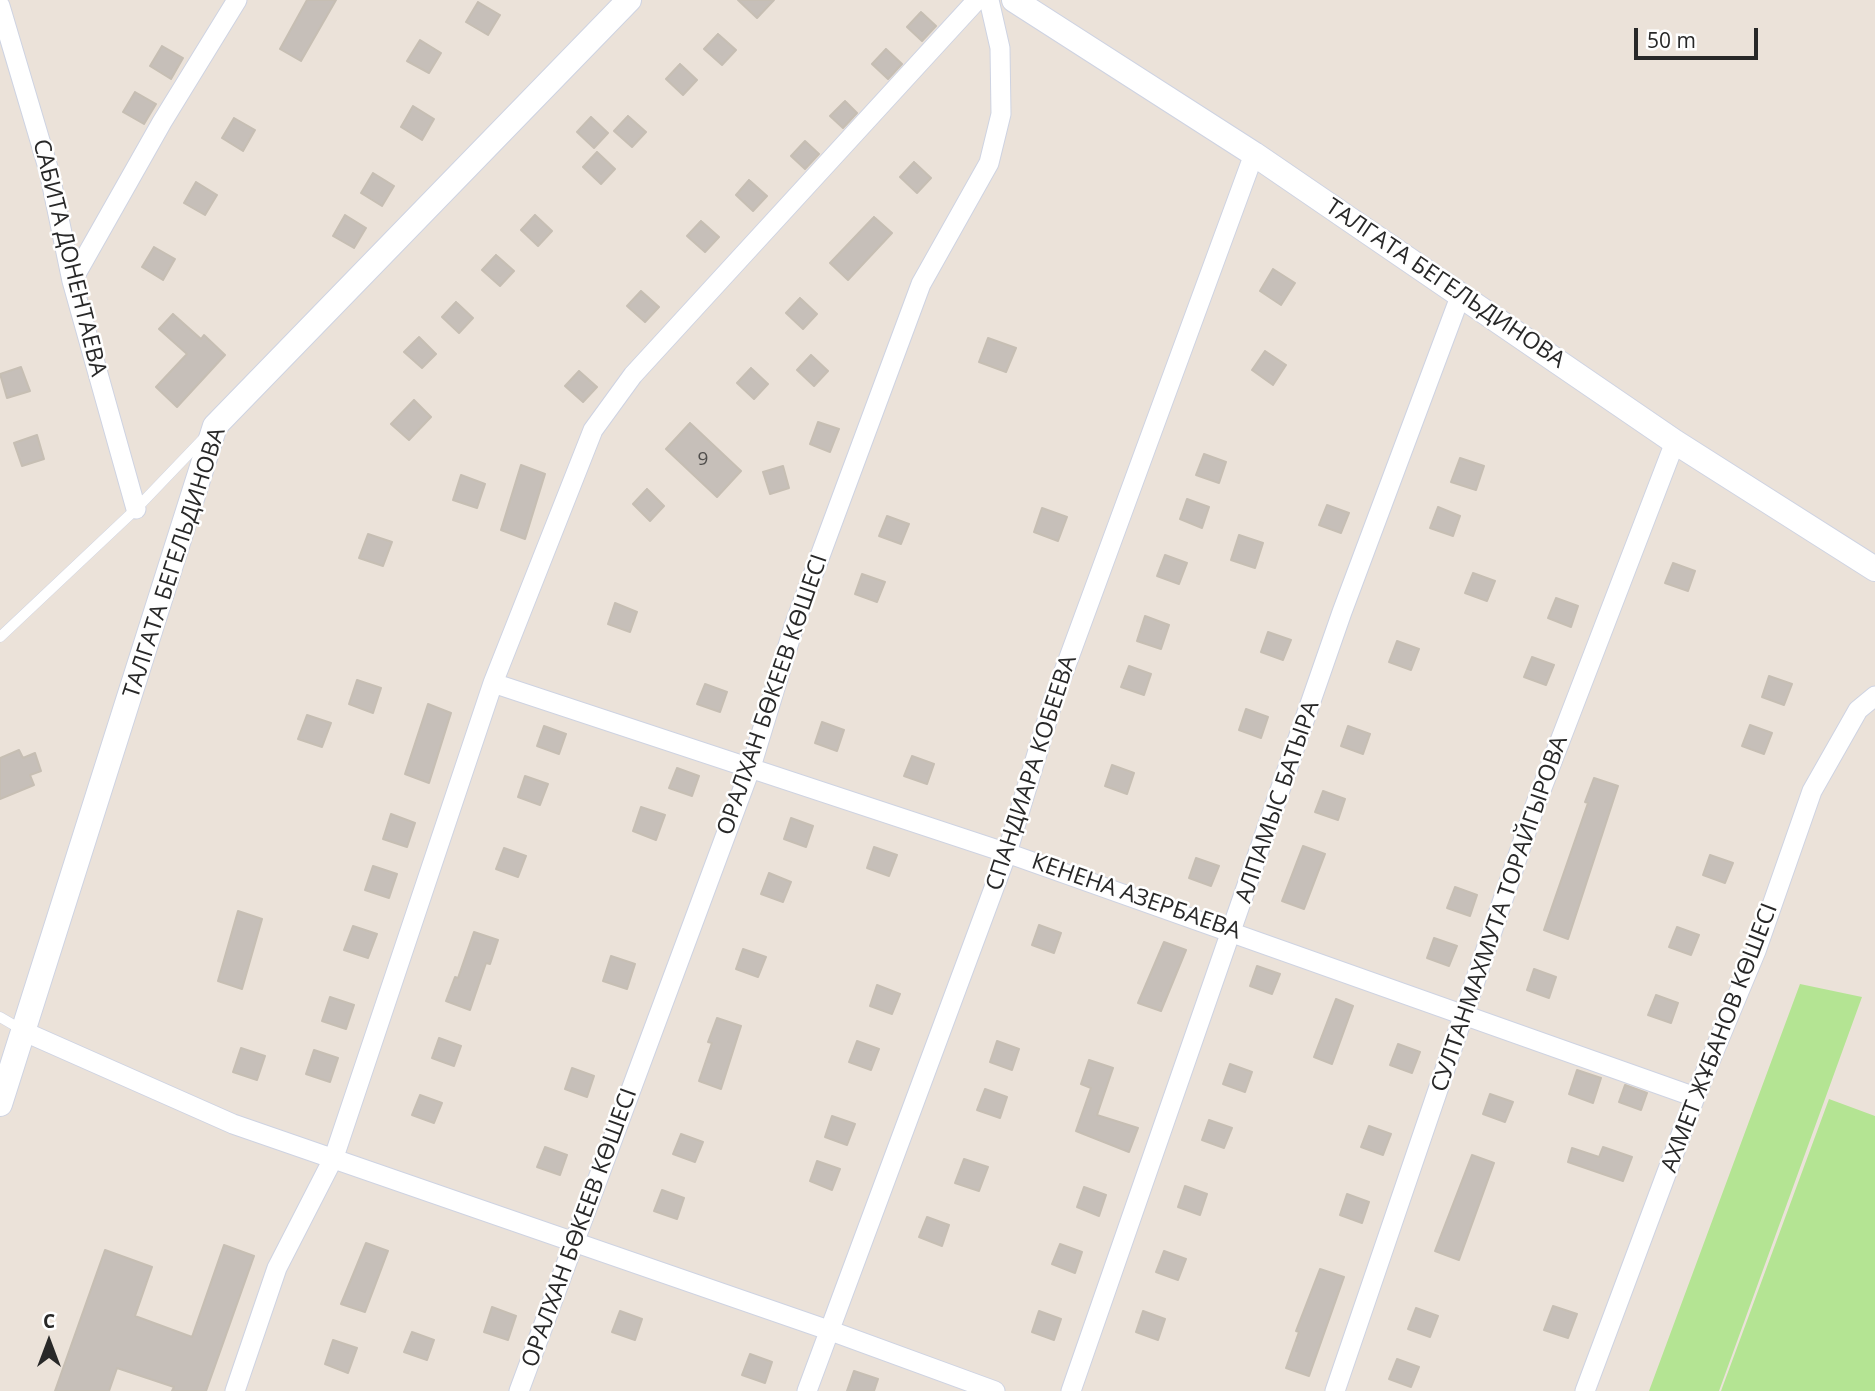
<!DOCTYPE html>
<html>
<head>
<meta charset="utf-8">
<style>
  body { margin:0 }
  #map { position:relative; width:1875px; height:1391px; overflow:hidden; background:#ebe2d9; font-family:"Open Sans",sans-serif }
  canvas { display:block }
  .north { position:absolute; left:14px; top:1307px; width:70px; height:70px; -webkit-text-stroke:5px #fff; paint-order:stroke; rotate:0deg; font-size:19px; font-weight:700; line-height:28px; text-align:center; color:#282828 }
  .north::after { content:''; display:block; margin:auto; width:24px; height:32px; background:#282828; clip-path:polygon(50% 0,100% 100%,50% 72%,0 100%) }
  .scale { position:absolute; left:1634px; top:28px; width:124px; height:32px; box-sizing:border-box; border:4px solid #282828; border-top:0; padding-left:9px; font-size:21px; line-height:24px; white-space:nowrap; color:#282828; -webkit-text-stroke:5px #fff; paint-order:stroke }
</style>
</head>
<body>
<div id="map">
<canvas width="1875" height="1391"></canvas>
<div class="north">С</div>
<div class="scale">50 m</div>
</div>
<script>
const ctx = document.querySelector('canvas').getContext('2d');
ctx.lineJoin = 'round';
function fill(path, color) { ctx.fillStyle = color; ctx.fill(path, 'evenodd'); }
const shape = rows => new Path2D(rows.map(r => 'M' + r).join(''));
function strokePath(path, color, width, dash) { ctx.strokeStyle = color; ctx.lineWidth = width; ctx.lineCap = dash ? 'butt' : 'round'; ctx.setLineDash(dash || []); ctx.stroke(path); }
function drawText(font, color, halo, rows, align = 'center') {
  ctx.font = font + ' "Open Sans",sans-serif'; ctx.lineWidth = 5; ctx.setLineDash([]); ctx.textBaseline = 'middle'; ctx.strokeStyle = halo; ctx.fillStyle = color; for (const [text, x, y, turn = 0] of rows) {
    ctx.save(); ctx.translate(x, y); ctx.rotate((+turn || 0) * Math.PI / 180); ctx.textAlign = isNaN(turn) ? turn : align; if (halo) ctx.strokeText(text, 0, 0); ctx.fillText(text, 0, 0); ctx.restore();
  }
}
const green = shape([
  [1800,984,1862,997,1719,1391,1649,1391],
  [1829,1099,1875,1116,1875,1391,1721,1391]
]);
const building = shape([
  [307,0,336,0,301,61,280,49,307,0],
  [738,0,774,0,757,18,738,0],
  [478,2,500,15,488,35,466,22,478,2],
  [921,12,936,26,922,41,907,27,921,12],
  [718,34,736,50,722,65,704,49,718,34],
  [420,40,441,53,429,73,407,61,420,40],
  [162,46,183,58,171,79,150,66,162,46],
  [886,49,902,64,888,79,872,64,886,49],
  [680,64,697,80,683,95,666,79,680,64],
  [135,92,156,104,144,124,123,112,135,92],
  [845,101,857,113,843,128,830,116,845,101],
  [413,106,434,119,422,140,401,127,413,106],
  [628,116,646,132,632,147,614,131,628,116],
  [591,117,608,133,594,148,577,132,591,117],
  [234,118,255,130,243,151,222,138,234,118],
  [805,141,819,154,805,169,791,156,805,141],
  [597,152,615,169,601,184,583,167,597,152],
  [914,162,931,178,917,193,900,177,914,162],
  [373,173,394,186,382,206,361,193,373,173],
  [749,180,767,196,753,211,736,195,749,180],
  [196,182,217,195,205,215,184,203,196,182],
  [345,215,366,228,354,248,333,236,345,215],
  [535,215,552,231,538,246,521,230,535,215],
  [874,217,892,233,848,280,830,263,874,217],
  [701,221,719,237,705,252,687,236,701,221],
  [154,247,175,259,163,280,142,267,154,247],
  [496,255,514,271,500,286,482,270,496,255],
  [1273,269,1295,283,1281,305,1260,291,1273,269],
  [641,291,659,307,645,322,627,306,641,291],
  [800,298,817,314,803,329,786,313,800,298],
  [456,302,473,318,459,333,442,317,456,302],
  [173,314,201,339,204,335,225,355,177,407,156,387,187,354,159,329,173,314],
  [419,337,436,354,422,368,404,352,419,337],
  [988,338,1016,348,1006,372,979,362,988,338],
  [1265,351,1286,365,1273,385,1252,370,1265,351],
  [811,355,828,371,814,386,797,370,811,355],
  [21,367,30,391,7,398,0,374,21,367],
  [751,368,768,384,754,399,737,383,751,368],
  [579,371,597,387,583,402,565,386,579,371],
  [414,400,431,417,409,440,391,424,414,400],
  [818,422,839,429,830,452,810,444,818,422],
  [690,423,741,471,717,497,666,449,690,423],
  [37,435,44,459,22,466,14,443,37,435],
  [1204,454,1226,462,1219,483,1196,475,1204,454],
  [1460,458,1484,466,1476,490,1451,482,1460,458],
  [521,465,545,474,525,539,501,530,521,465],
  [783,466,789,488,770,494,763,472,783,466],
  [461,475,485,484,477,508,453,500,461,475],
  [647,489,664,506,650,521,633,504,647,489],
  [1187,499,1209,507,1202,528,1180,519,1187,499],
  [1327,505,1349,513,1341,533,1319,525,1327,505],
  [1438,507,1460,516,1453,536,1430,528,1438,507],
  [1042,508,1067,517,1058,541,1034,532,1042,508],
  [887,516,909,524,901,544,879,536,887,516],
  [368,534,392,542,383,566,359,558,368,534],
  [1239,535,1263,543,1255,568,1231,560,1239,535],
  [1165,555,1187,563,1179,584,1157,576,1165,555],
  [1673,563,1695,571,1688,591,1665,583,1673,563],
  [1473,573,1495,581,1487,601,1465,593,1473,573],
  [862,574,885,582,877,602,855,594,862,574],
  [1556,598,1578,606,1571,627,1548,618,1556,598],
  [615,603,637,612,630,632,608,624,615,603],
  [1145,616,1169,625,1161,649,1137,641,1145,616],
  [1268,632,1291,640,1283,660,1261,652,1268,632],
  [1397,641,1419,649,1411,670,1389,662,1397,641],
  [1532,657,1554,665,1546,685,1524,677,1532,657],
  [1129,666,1151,674,1144,695,1121,687,1129,666],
  [1769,676,1792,684,1784,705,1762,697,1769,676],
  [357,680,381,688,373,713,349,704,357,680],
  [705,684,727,692,720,712,697,704,705,684],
  [428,704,451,713,429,783,405,774,428,704],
  [1246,709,1268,717,1261,738,1239,730,1246,709],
  [307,715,331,723,322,747,298,739,307,715],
  [822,722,844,730,837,751,815,743,822,722],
  [1750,725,1772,733,1764,754,1742,746,1750,725],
  [544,726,566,734,559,754,537,746,544,726],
  [1348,726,1370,734,1363,754,1341,746,1348,726],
  [19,750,23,758,35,753,41,771,30,775,34,785,0,799,0,758,19,750],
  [912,756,934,764,927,784,904,776,912,756],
  [1112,765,1134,773,1127,794,1105,786,1112,765],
  [677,768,699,776,692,796,669,788,677,768],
  [525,776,548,784,540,805,518,797,525,776],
  [1594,778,1618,786,1568,939,1544,930,1588,803,1585,802,1594,778],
  [1323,791,1345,799,1338,820,1315,812,1323,791],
  [641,807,665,815,656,840,633,831,641,807],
  [391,814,415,823,407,847,383,839,391,814],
  [791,818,813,826,806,847,784,839,791,818],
  [1303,846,1325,854,1304,909,1282,901,1303,846],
  [874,847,897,855,889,876,867,868,874,847],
  [504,848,526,856,518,877,496,869,504,848],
  [1710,855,1733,863,1725,883,1703,875,1710,855],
  [1196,858,1219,866,1211,886,1189,878,1196,858],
  [373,866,397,874,389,898,365,890,373,866],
  [769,873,791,882,783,902,761,894,769,873],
  [1455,887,1477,895,1470,916,1447,908,1455,887],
  [238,911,262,919,242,989,218,981,238,911],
  [1039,925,1061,933,1054,953,1032,945,1039,925],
  [353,926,377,934,368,958,344,950,353,926],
  [1677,927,1699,935,1691,955,1669,947,1677,927],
  [474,932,498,940,490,964,486,963,470,1010,446,1001,455,977,458,978,474,932],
  [1434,938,1457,946,1449,966,1427,958,1434,938],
  [1164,942,1186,950,1161,1011,1138,1003,1164,942],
  [743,949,766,957,758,977,736,969,743,949],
  [611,956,635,964,627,989,603,981,611,956],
  [1257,966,1280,974,1272,994,1250,986,1257,966],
  [1534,969,1556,977,1549,998,1527,990,1534,969],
  [877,985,900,994,892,1014,870,1006,877,985],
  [1656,995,1678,1003,1671,1023,1648,1015,1656,995],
  [330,997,354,1005,346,1029,322,1021,330,997],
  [1336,999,1353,1006,1332,1064,1314,1057,1336,999],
  [717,1018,741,1026,721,1089,699,1081,712,1043,708,1042,717,1018],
  [439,1038,461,1046,454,1066,432,1058,439,1038],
  [857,1041,879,1049,871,1070,849,1062,857,1041],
  [997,1041,1019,1049,1012,1070,990,1062,997,1041],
  [1398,1044,1420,1052,1412,1073,1390,1065,1398,1044],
  [241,1048,265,1056,257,1080,233,1072,241,1048],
  [314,1050,338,1058,330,1082,306,1074,314,1050],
  [1089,1060,1113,1068,1097,1115,1138,1128,1129,1152,1076,1131,1091,1088,1081,1084,1089,1060],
  [1230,1064,1252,1072,1245,1092,1223,1084,1230,1064],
  [572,1068,594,1076,587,1097,565,1089,572,1068],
  [1577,1070,1601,1078,1593,1103,1569,1094,1577,1070],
  [1625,1085,1647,1093,1641,1110,1619,1102,1625,1085],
  [985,1089,1007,1097,1000,1118,977,1110,985,1089],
  [1490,1094,1513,1102,1505,1122,1483,1114,1490,1094],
  [420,1095,442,1103,434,1123,412,1115,420,1095],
  [832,1116,855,1124,847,1145,825,1137,832,1116],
  [1209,1120,1232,1128,1224,1148,1202,1140,1209,1120],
  [1369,1126,1391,1134,1383,1155,1361,1147,1369,1126],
  [681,1134,703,1142,695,1162,673,1154,681,1134],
  [545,1147,567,1155,560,1175,537,1167,545,1147],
  [1603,1147,1632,1157,1623,1181,1568,1162,1572,1148,1599,1157,1603,1147],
  [1472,1155,1494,1163,1459,1260,1435,1251,1472,1155],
  [964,1159,988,1167,979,1191,955,1183,964,1159],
  [817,1161,840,1169,832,1190,810,1181,817,1161],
  [1185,1186,1207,1194,1200,1215,1178,1207,1185,1186],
  [1084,1187,1106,1195,1099,1216,1077,1207,1084,1187],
  [662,1190,684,1198,677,1219,654,1211,662,1190],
  [1347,1194,1369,1202,1362,1223,1340,1215,1347,1194],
  [927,1217,949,1225,942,1246,919,1237,927,1217],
  [366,1243,388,1251,365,1312,341,1304,366,1243],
  [1060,1244,1082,1252,1075,1273,1052,1264,1060,1244],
  [224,1245,254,1256,206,1391,172,1391,174,1387,117,1368,109,1391,55,1391,105,1250,152,1267,135,1316,192,1337,224,1245],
  [1164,1251,1186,1259,1178,1280,1156,1272,1164,1251],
  [1320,1269,1344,1277,1309,1376,1286,1368,1299,1332,1296,1331,1320,1269],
  [1553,1306,1577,1314,1568,1338,1544,1330,1553,1306],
  [492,1307,516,1316,508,1340,484,1332,492,1307],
  [1416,1308,1438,1316,1430,1337,1408,1329,1416,1308],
  [620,1311,642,1319,635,1340,612,1332,620,1311],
  [1039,1311,1061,1319,1054,1340,1032,1332,1039,1311],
  [1143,1311,1165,1319,1158,1340,1136,1332,1143,1311],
  [412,1332,434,1340,427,1360,404,1352,412,1332],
  [333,1340,357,1348,348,1373,325,1364,333,1340],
  [750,1354,772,1362,765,1383,742,1375,750,1354],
  [1397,1359,1419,1367,1411,1387,1389,1379,1397,1359],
  [854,1371,878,1379,874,1391,847,1391,854,1371]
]);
const service = shape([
  [0,637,136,509,203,439],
  [0,1017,24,1031]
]);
const minor = shape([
  [0,6,49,171,72,281,136,509],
  [72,281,162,122,237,0],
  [493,683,1007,853,1695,1097],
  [25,1032,233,1124,831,1331,995,1391],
  [235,1391,277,1268,334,1157,493,683,593,430,633,375,977,0],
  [519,1391,751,767,794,626,921,284,989,163,1001,114,1000,48,989,0],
  [807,1391,1007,853,1053,701,1254,154],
  [1071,1391,1342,612,1461,294],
  [1335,1391,1535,806,1675,442],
  [1585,1391,1695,1097,1756,951,1812,791,1858,710,1875,696]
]);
const tertiary = shape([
  [1014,0,1254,154,1675,442,1875,569],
  [0,1104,215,426,629,0]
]);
const numberNames = [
  ["9",703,460]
];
const streetNames = [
  ["САБИТА ДОНЕНТАЕВА",69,258,76],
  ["ТАЛГАТА БЕГЕЛЬДИНОВА",1445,284,34],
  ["ТАЛГАТА БЕГЕЛЬДИНОВА",175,563,-72],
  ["ОРАЛХАН БӨКЕЕВ КӨШЕСІ",773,695,-71],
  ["СПАНДИАРА КОБЕЕВА",1032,773,-72],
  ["АЛПАМЫС БАТЫРА",1278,802,-71],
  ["КЕНЕНА АЗЕРБАЕВА",1136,897,19],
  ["СУЛТАНМАХМУТА ТОРАЙГЫРОВА",1500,914,-71],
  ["АХМЕТ ЖҰБАНОВ КӨШЕСІ",1720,1038,-69],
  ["ОРАЛХАН БӨКЕЕВ КӨШЕСІ",580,1228,-70]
];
fill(green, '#b4e493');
fill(building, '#c6bfb9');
strokePath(building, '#c6beb3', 2);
strokePath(service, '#ced3e2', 11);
strokePath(minor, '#ced3e2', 21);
strokePath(tertiary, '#ced3e2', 26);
strokePath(service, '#fff', 10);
strokePath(minor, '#fff', 19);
strokePath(tertiary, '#fff', 24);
drawText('19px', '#504e4c', null, numberNames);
drawText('23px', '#282828', '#fff', streetNames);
</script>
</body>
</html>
